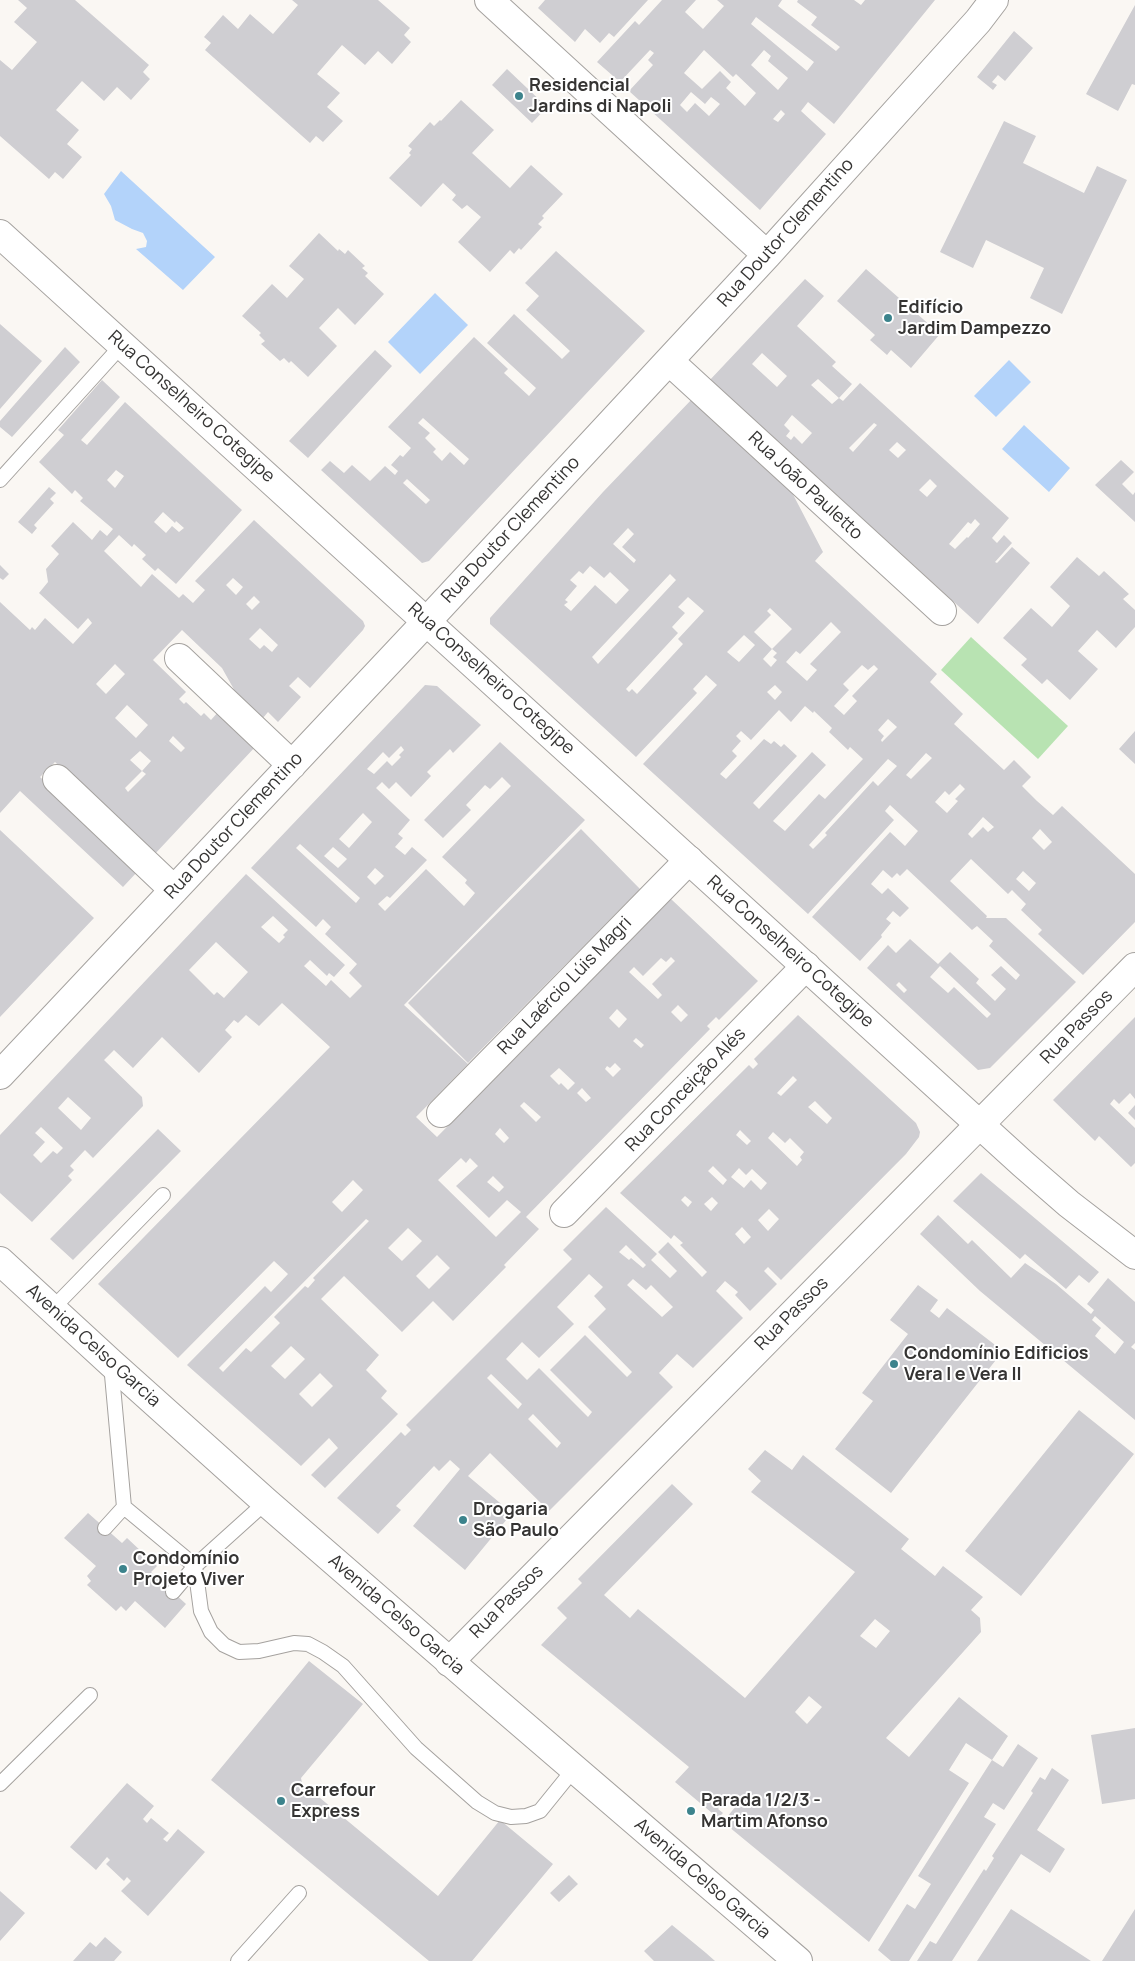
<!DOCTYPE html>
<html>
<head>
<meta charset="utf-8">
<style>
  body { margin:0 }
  canvas { display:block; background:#faf7f3 }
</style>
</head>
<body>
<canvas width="1135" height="1961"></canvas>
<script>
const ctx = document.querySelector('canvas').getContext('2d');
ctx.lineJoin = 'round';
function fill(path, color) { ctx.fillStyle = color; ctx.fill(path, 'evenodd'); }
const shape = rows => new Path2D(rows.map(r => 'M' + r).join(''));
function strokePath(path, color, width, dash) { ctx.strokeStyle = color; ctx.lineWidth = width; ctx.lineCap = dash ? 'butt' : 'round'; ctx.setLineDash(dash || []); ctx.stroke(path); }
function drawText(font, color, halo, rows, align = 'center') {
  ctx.font = font + ' Manrope,sans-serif'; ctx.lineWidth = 4; ctx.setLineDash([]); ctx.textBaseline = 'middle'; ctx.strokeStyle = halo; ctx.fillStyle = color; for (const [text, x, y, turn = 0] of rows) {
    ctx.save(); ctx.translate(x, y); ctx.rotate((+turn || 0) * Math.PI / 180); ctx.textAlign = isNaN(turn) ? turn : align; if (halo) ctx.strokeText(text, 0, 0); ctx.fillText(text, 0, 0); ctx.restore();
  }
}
const green = shape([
  [971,637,1068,726,1038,759,941,670]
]);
const water = shape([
  [121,171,215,257,183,290,136,249,146,247,147,241,143,233,132,229,115,220,111,206,104,194],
  [435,293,468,325,420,374,388,342],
  [1009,360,1031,382,996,417,974,396],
  [1024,425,1070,468,1049,492,1002,449]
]);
const building = shape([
  [18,0,75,0,149,65,143,72,150,79,131,100,117,87,104,101,82,81,56,110,79,130,67,144,82,157,63,179,55,172,49,179,0,136,0,60,12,70,37,42,14,22,27,8],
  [292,0,378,0,410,28,404,35,411,42,392,64,378,51,365,65,342,45,317,74,340,93,327,107,343,121,323,142,316,136,310,143,205,50,211,43,204,37,223,15,238,29,250,14,273,34,298,5],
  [545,0,648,0,614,37,609,33,600,43,585,29,575,42,538,8],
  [662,0,696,0,685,12,703,29,724,6,717,0,782,0,778,6,836,51,840,47,811,25,817,17,797,2,798,0,854,0,861,5,865,0,935,0,834,124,808,102,801,111,826,134,760,210,629,91,653,65,648,60,654,53,650,50,620,82,597,62,635,21,639,25],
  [756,17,814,62,807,71,751,24],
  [704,50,733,77,736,74,756,93,745,106,726,88,731,82,720,71,702,89,684,73],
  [764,50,771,56,768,61,788,78,778,90,751,65],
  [691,92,705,104,711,97,720,104,709,116,695,103,687,112,680,105],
  [781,110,785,114,778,122,773,119],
  [1135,5,1135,85,1132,84,1118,111,1086,94],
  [1014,31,1033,48,1005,81,998,75,992,82,997,85,993,90,977,77],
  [507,69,547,107,532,123,492,85],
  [461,100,494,130,472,153,510,188,531,165,563,194,542,216,544,218,538,224,542,227,521,250,519,248,514,254,510,250,490,272,458,242,481,217,467,205,462,209,452,200,456,195,443,183,421,207,389,178,411,155,409,153,412,149,408,146,430,122,434,126,440,120,441,121],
  [1004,121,1036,136,1023,163,1084,193,1097,166,1127,180,1062,314,1030,298,1044,268,986,240,973,268,940,252],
  [319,233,338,251,339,249,345,254,348,250,365,266,362,268,368,273,365,276,384,294,355,325,338,308,319,328,337,346,308,377,291,361,289,363,284,358,280,361,261,344,265,341,259,335,261,333,242,316,272,284,287,298,304,279,289,266],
  [556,251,645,331,429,561,422,563,321,470,330,461,344,473,352,465,370,481,385,466,395,475,398,471,391,465,400,455,403,457,411,448,388,427,474,337,508,369,504,373,529,396,536,388,487,343,514,314,562,359,570,351,526,310,539,296,525,283],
  [423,418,469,459,464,465,450,452,442,461,433,452,436,449,425,438,430,433,418,423],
  [407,479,430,500,426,504,403,483],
  [866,269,940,334,911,368,891,350,887,355,870,340,875,335,837,301],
  [805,279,824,296,797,326,836,362,832,366,852,384,839,398,843,401,860,383,1009,518,992,538,997,543,1004,535,1012,543,995,562,997,563,1012,547,1030,563,978,624,792,454,789,457,708,382],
  [762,353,787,376,777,387,752,364],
  [818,379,839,398,832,404,811,385],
  [792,415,812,433,802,444,794,436,791,440,786,436,790,431,784,425],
  [874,423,877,425,853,452,849,448],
  [897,442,906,450,898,458,889,450],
  [930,479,937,486,927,497,919,490],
  [975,519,980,524,968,538,967,537,955,549,949,544,968,522,971,524],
  [0,324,42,361,0,409],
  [65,347,80,362,12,437,0,427,0,421],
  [375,350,392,366,308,458,289,441],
  [102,380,120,397,81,440,87,445,125,402,242,510,176,584,158,568,155,571,142,559,146,555,134,544,132,547,119,535,104,551,141,587,152,574,179,598,183,594,193,603,205,590,195,581,254,520,363,621,365,626,363,630,310,688,298,677,289,686,301,697,278,722,268,712,263,718,236,693,222,668,182,630,153,660,186,692,179,699,184,704,186,702,201,716,204,713,211,720,219,711,256,746,153,856,55,762,40,777,138,871,123,887,20,791,0,813,0,602,30,630,32,627,35,630,45,618,73,644,92,623,88,618,78,629,39,593,48,582,46,569,59,554,51,546,73,522,92,540,100,530,107,536,113,529,80,501,83,498,75,490,72,494,39,462,64,435,58,430],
  [116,470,124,476,115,488,107,480],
  [163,512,175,523,176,521,184,528,179,532,172,526,166,533,154,522],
  [233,578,243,587,236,595,226,585],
  [254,596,260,602,252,610,246,604],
  [260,628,278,645,272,652,264,645,260,649,249,639],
  [115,664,125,674,106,694,96,684],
  [127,705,148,725,136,738,115,718],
  [173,736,185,748,181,752,169,741],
  [140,751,151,761,142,771,146,774,128,792,125,788,142,771,130,760],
  [693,398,786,481,823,552,815,561,937,674,930,682,963,714,954,724,1004,770,1014,760,1031,777,1022,786,1037,801,1053,815,1062,806,1135,874,1135,922,1083,975,1038,934,1042,930,1021,910,1026,904,1012,890,1008,894,971,859,950,881,987,916,986,918,1006,918,1076,982,990,1068,978,1070,867,968,888,945,896,953,910,939,938,964,950,952,979,979,976,983,995,1001,1006,989,991,975,1001,966,1016,980,1020,975,989,946,993,941,977,926,972,930,907,869,900,876,897,873,892,878,883,870,871,884,882,894,888,888,909,908,900,917,893,911,886,919,891,923,881,935,882,937,860,961,812,917,890,832,905,846,918,831,890,805,885,811,894,820,808,914,643,764,717,685,706,675,693,689,697,693,636,757,490,624,490,618,603,492],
  [628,528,634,534,622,547,636,560,634,563,613,544],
  [590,566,604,578,610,572,629,590,616,604,595,585,571,611,564,605,568,602,565,600,577,586,570,580,579,571,583,574],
  [670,574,676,580,598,664,592,657],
  [688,597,704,611,678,639,683,644,637,694,632,689,629,692,626,689,678,633,672,627,685,613,678,607],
  [770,608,792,629,772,649,754,632,771,615,767,611],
  [831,622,841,632,810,664,817,670,807,681,786,662,796,651,800,654],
  [744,635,755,645,739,662,727,652],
  [772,649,777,653,773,657,777,660,771,667,763,659],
  [862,665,868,670,874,665,878,669,852,696,857,701,844,715,834,706,849,690,843,684],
  [775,685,782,692,775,700,767,692],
  [805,706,813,713,814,711,832,728,829,732,848,750,850,747,863,759,825,799,819,794,785,831,773,821,826,765,812,752,759,809,753,803,797,756,784,744,781,747,774,741,771,744,764,739,726,779,720,774,737,756,732,751,741,741,736,736,741,731,751,740,779,710,791,722],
  [888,719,897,727,882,742,881,740,884,736,878,730],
  [926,753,932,758,911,779,906,775],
  [888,759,897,766,878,786,873,781,825,833,827,835,813,849,809,845],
  [960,784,965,789,955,799,958,801,947,813,935,802,945,791,949,795],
  [983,817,994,827,988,832,983,827,972,838,968,834],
  [1040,829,1052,842,1044,850,1032,838],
  [1023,871,1036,883,1029,891,1016,879],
  [940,966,991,1014,987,1018,954,987,948,993,930,977],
  [899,982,907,990,904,993,896,985],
  [1121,460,1134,472,1122,484,1133,495,1135,492,1135,522,1095,485],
  [49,487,56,493,50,499,54,503,34,525,37,528,32,534,18,522],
  [1077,557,1099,576,1104,571,1129,594,1123,599,1135,610,1135,627,1116,648,1097,630,1078,651,1098,669,1070,700,1047,679,1042,684,1021,665,1027,659,1003,638,1031,608,1052,627,1070,606,1050,587],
  [0,565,9,574,3,580,0,578],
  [425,685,437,686,481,725,453,753,450,749,427,772,431,776,411,797,396,782,389,789,382,782,376,788,410,820,398,834,403,838,395,847,405,855,412,847,427,860,390,898,387,896,378,904,385,911,426,869,464,906,475,893,465,883,467,880,442,857,511,786,502,777,490,789,485,785,466,805,471,810,443,838,424,820,500,742,585,820,404,1005,468,1064,416,1117,437,1137,671,899,758,981,719,1020,716,1017,707,1026,710,1029,526,1217,539,1229,504,1265,506,1267,453,1321,433,1301,402,1332,344,1276,321,1299,379,1355,366,1370,387,1391,381,1398,398,1414,325,1488,311,1475,338,1448,329,1438,301,1466,187,1365,265,1286,271,1292,288,1274,274,1261,178,1358,98,1284,330,1047,282,1003,259,1026,246,1015,238,1023,234,1020,225,1030,232,1037,199,1073,162,1037,133,1068,114,1050,104,1060,142,1097,143,1106,93,1158,85,1150,70,1166,74,1170,68,1176,72,1180,32,1222,0,1193,0,1135,246,874,345,965,334,977,329,973,327,976,310,960,304,966,326,986,331,980,350,998,362,986,349,973,357,964,325,934,331,927,323,919,316,927,251,868],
  [401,746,404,750,399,755,401,757,392,766,387,761,374,774,367,769,383,752,389,758],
  [363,813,372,822,349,848,339,839],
  [300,844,360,898,356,903,296,848],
  [333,847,347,859,338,868,324,856],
  [375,868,384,876,375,885,367,877],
  [273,916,288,930,283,935,285,937,279,943,261,927],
  [216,942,248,972,224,998,217,992,214,995,189,970],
  [671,957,675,961,652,984,662,995,658,999,629,972,634,967,643,976,661,958,666,962],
  [678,1005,688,1015,681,1022,671,1012],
  [617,1009,627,1019,619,1028,609,1018],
  [636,1038,644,1045,641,1048,633,1041],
  [615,1063,621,1069,613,1077,605,1069,607,1066,610,1068],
  [559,1068,575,1083,568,1090,561,1083,559,1085,550,1076],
  [582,1088,591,1098,586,1102,577,1093],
  [68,1097,91,1118,81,1130,58,1108],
  [524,1102,541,1117,536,1122,520,1106],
  [41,1127,63,1148,57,1154,53,1151,41,1163,33,1155,45,1142,35,1133],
  [500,1128,509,1138,504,1143,495,1134],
  [461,1158,466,1163,470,1158,478,1166,456,1186,489,1218,507,1200,521,1212,496,1237,438,1180],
  [493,1176,504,1187,499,1192,487,1182],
  [353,1180,363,1190,342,1212,332,1202],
  [366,1219,369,1221,313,1278,315,1280,308,1288,305,1286,274,1317,280,1323,251,1352,246,1348,223,1372,219,1368],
  [408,1228,422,1241,402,1261,388,1248],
  [437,1255,450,1268,429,1289,416,1276],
  [291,1346,305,1359,285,1379,271,1366],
  [320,1373,333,1386,312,1407,299,1394],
  [1135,731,1135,764,1119,749],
  [581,829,640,889,468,1063,408,1003],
  [0,830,94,918,0,1017],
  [798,1015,916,1123,920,1132,919,1137,906,1154,781,1280,768,1267,764,1271,777,1284,750,1311,735,1295,738,1292,725,1281,716,1291,743,1318,693,1368,677,1354,659,1373,673,1387,549,1511,490,1453,468,1476,512,1513,465,1570,413,1526,460,1469,450,1460,439,1471,434,1466,396,1506,401,1510,378,1534,337,1498,401,1432,405,1436,411,1430,406,1425,572,1259,563,1250,606,1207,657,1254,651,1260,670,1278,677,1271,658,1252,668,1242,702,1277,707,1272,680,1245,683,1243,674,1235,671,1239,620,1193,749,1065,753,1069,758,1064,754,1059],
  [793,1076,797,1080,781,1096,777,1093],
  [815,1101,832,1118,827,1124,808,1107],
  [740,1130,751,1141,747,1145,736,1135],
  [773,1132,785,1143,790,1138,804,1152,800,1157,802,1160,797,1166,768,1138],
  [713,1166,727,1180,723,1185,708,1171],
  [739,1168,746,1175,752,1169,767,1183,761,1190,751,1180,744,1188,731,1177],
  [685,1196,692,1202,688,1207,681,1200],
  [712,1197,718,1203,711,1211,704,1204],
  [769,1209,779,1219,768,1231,758,1220],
  [742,1227,751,1237,744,1244,735,1234],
  [626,1245,646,1265,643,1268,631,1258,629,1260,619,1252],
  [589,1274,603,1287,594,1296,606,1309,588,1327,632,1372,627,1377,585,1335,550,1370,592,1412,588,1417,539,1368,527,1380,506,1359,522,1342,539,1358,574,1324,557,1307],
  [633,1279,646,1290,651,1285,673,1307,662,1317,627,1285],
  [491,1374,522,1404,518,1409,487,1378],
  [533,1414,561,1443,557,1448,528,1419],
  [1135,1017,1135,1099,1130,1093,1119,1104,1114,1099,1110,1104,1135,1128,1135,1163,1131,1167,1099,1136,1095,1141,1053,1100],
  [1135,1105,1135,1120,1128,1113],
  [158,1129,181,1151,73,1260,50,1239],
  [981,1173,1099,1272,1089,1283,1079,1275,1066,1289,1025,1254,1020,1259,953,1201],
  [938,1215,968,1244,972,1240,1011,1278,1025,1263,1056,1284,1091,1314,1094,1310,1087,1304,1108,1278,1135,1302,1135,1343,1131,1347,1135,1350,1135,1420,980,1291,920,1234],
  [1095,1316,1124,1342,1115,1354,1095,1336,1101,1328,1092,1320],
  [918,1285,938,1300,930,1311,939,1318,947,1308,1003,1351,891,1493,835,1449,873,1401,862,1393,908,1334,890,1320],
  [1079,1410,1134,1454,1021,1596,965,1551],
  [765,1450,792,1470,803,1455,909,1539,901,1549,935,1576,943,1566,983,1597,971,1610,980,1618,981,1632,886,1738,909,1757,959,1697,1008,1736,992,1760,1003,1767,1018,1744,1038,1758,1004,1810,993,1803,984,1817,996,1824,909,1961,891,1961,878,1950,907,1904,915,1909,931,1884,918,1876,992,1760,966,1743,949,1770,969,1783,869,1942,723,1822,736,1806,727,1798,718,1809,723,1813,718,1818,675,1782,689,1767,541,1645,567,1618,557,1608,582,1583,578,1579,672,1484,693,1504,604,1595,630,1618,638,1609,745,1698,855,1572,751,1492,761,1481,748,1469],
  [875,1619,890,1631,876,1648,860,1636],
  [809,1696,822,1707,807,1724,795,1712],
  [88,1513,122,1543,127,1538,157,1566,151,1572,186,1604,165,1628,135,1601,126,1611,121,1606,116,1611,87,1585,91,1581,87,1576,96,1566,64,1538],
  [309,1661,363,1704,301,1778,302,1783,438,1896,500,1820,553,1864,472,1961,429,1961,211,1780],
  [1135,1728,1135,1799,1102,1804,1091,1735],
  [1052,1768,1069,1780,1037,1830,1065,1849,1050,1873,1021,1854,952,1961,917,1961,930,1941,936,1944,984,1869,986,1871,994,1858,992,1856,1033,1793,1031,1791,1040,1777,1045,1780],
  [127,1783,154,1806,143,1819,147,1823,151,1818,169,1833,163,1839,167,1842,178,1829,205,1852,148,1916,121,1891,131,1881,127,1877,124,1881,106,1864,110,1860,107,1857,96,1870,70,1847],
  [569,1875,578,1884,559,1902,550,1893],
  [0,1891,25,1913,0,1941],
  [1011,1909,1091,1961,977,1961],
  [1135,1909,1135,1961,1102,1961],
  [672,1925,706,1953,715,1961,654,1961,644,1951],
  [105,1937,122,1952,114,1961,73,1961,90,1942,96,1947]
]);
const lane = shape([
  [0,480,122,345],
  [52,1309,163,1195],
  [124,1507,195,1566,201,1611,211,1632,224,1645,239,1652,259,1651,294,1643,308,1644,323,1652,343,1666,416,1748,477,1802,495,1813,511,1817,526,1816,540,1811,574,1769],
  [105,1528,124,1507,111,1364],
  [173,1592,195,1566,266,1502],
  [0,1784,90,1695],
  [238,1961,299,1893]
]);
const street = shape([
  [489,0,767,255],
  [669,361,942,611],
  [179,658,292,765],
  [57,779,174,890],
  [0,1075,427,621,767,255,978,21,994,0],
  [441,1113,689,860],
  [564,1213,806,966],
  [449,1662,1135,967]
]);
const secondary = shape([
  [0,234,1023,1164,1069,1204,1135,1255],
  [0,1261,111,1363,266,1502,493,1699,798,1961]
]);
const markers = [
  [519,96,5,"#3c838c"],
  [888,318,5,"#3c838c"],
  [894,1364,5,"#3c838c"],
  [463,1520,5,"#3c838c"],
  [123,1569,5,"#3c838c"],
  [281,1801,5,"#3c838c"],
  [691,1811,5,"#3c838c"]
];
const poiNames = [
  ["Residencial",529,86],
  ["Jardins di Napoli",529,107],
  ["Edifício",898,308],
  ["Jardim Dampezzo",898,329],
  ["Condomínio Edificios",904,1354],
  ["Vera I e Vera II",904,1375],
  ["Drogaria",473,1510],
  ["São Paulo",473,1531],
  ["Condomínio",133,1559],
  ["Projeto Viver",133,1580],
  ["Carrefour",291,1791],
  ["Express",291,1812],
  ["Parada 1/2/3 -",701,1801],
  ["Martim Afonso",701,1822]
];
const streetNames = [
  ["Rua Doutor Clementino",786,233,-48],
  ["Rua Conselheiro Cotegipe",191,407,42],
  ["Rua João Pauletto",805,486,43],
  ["Rua Doutor Clementino",511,530,-47],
  ["Rua Conselheiro Cotegipe",491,679,42],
  ["Rua Doutor Clementino",234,826,-47],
  ["Rua Conselheiro Cotegipe",790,952,42],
  ["Rua Laércio Lúis Magri",565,986,-46],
  ["Rua Passos",1077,1027,-46],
  ["Rua Conceição Alés",686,1090,-46],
  ["Rua Passos",792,1314,-45],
  ["Avenida Celso Garcia",93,1346,42],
  ["Rua Passos",507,1602,-45],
  ["Avenida Celso Garcia",396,1615,41],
  ["Avenida Celso Garcia",702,1879,41]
];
fill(green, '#b8e3b2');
fill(water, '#b3d3fa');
fill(building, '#cfced2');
strokePath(lane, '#a5a29f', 16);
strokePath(street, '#a5a29f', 30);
strokePath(secondary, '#a5a29f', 30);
strokePath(lane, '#fff', 14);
strokePath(street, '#fff', 28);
strokePath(secondary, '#fff', 28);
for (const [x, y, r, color] of markers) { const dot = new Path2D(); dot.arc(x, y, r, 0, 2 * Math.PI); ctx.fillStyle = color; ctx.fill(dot); strokePath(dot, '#fff', 2); }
drawText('bold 18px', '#353433', '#fff', poiNames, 'left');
drawText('18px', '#353433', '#fff', streetNames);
</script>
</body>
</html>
